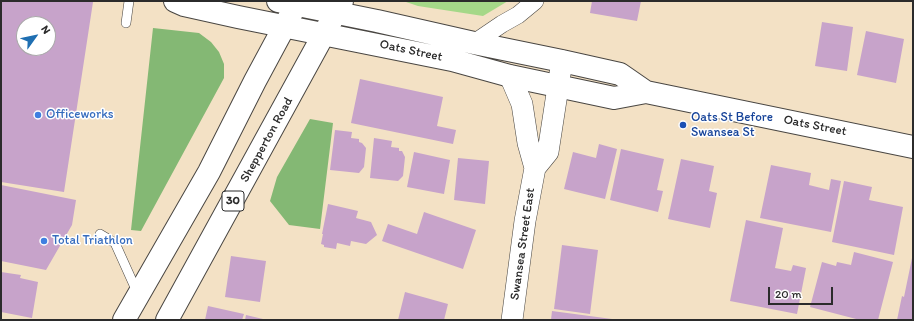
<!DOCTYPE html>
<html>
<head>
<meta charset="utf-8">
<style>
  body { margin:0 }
  #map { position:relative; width:914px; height:321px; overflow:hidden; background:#f3e1c5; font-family:Itim,sans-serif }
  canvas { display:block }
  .frame { position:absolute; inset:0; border:2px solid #2b2b2b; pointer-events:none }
  .north { position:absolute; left:16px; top:16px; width:40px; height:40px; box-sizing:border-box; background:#fff; border:1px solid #aaa; border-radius:50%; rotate:57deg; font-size:11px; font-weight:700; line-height:16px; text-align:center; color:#2b2b2b }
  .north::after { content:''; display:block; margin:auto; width:14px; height:18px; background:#1f6fb2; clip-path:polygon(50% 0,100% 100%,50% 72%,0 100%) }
  .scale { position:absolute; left:768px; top:287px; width:65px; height:18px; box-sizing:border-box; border:2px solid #2b2b2b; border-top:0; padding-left:5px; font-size:12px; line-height:14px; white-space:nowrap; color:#2b2b2b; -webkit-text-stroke:3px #fff; paint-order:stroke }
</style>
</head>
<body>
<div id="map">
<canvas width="914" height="321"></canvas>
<div class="frame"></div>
<div class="north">N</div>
<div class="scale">20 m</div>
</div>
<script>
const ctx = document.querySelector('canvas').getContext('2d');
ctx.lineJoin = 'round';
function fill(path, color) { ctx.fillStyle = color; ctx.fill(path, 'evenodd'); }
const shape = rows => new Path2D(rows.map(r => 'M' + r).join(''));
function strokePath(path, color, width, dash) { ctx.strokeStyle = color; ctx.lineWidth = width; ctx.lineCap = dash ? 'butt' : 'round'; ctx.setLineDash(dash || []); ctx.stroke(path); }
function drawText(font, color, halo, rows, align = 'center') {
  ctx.font = font + ' Itim,sans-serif'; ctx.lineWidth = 3; ctx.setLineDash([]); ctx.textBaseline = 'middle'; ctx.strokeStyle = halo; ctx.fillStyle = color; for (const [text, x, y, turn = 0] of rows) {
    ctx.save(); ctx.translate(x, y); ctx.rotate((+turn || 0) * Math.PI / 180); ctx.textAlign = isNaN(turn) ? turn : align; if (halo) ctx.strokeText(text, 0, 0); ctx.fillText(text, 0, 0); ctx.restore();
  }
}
const green = shape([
  [403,1,508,1,483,16,418,6]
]);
const forest = shape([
  [153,28,199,33,211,42,219,52,224,64,224,78,141,231,131,230],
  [310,119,333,123,320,229,289,225,270,201,277,177]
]);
const building = shape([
  [1,1,93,2,64,192,1,182],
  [24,24,48,24,48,48,24,48],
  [592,1,641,1,637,21,590,13],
  [822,22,853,27,847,71,815,66],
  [866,31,904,39,896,83,857,75],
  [360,79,443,97,437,126,456,130,453,144,351,123],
  [335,130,352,132,351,138,359,139,359,142,362,143,366,148,364,167,359,173,330,170],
  [374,138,392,141,391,147,399,148,399,151,402,151,405,157,403,176,398,181,370,178],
  [599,144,617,149,605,199,564,189,573,152,596,158],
  [621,149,664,159,657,190,663,191,658,212,610,200],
  [414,152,450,160,444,194,407,187],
  [458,158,489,161,485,204,454,200],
  [681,159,714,166,709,191,717,193,710,228,668,219],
  [771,165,811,173,809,185,829,190,831,179,841,181,831,232,760,218],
  [844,181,872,187,869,200,903,207,894,255,832,242],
  [1,185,76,200,72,225,46,270,1,261],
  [328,204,358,211,356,218,371,222,377,235,366,244,351,241,350,246,337,243,336,249,324,247,324,245,321,244,323,234,322,234],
  [424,212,476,230,463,269,382,241,388,224,417,234],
  [746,220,783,228,775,268,791,271,793,265,806,268,797,314,730,301],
  [562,245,598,250,590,314,554,309],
  [854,252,893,262,878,320,860,320,810,307,822,262,836,266,837,262,851,265],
  [231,256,266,261,260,302,225,297],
  [912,258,913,320,897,320,902,296,904,297],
  [1,272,21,275,20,278,38,282,32,318,1,312],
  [405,292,448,304,444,320,398,320],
  [208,306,244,314,242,320,205,320],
  [552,311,612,319,612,320,551,320],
  [246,315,263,319,262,320,245,320]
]);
const service = shape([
  [126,23,129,1],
  [100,234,115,243,138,294]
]);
const minor = shape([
  [474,43,502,24,518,15,535,1]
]);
const tertiary = shape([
  [510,76,522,104,528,143,535,168,525,221,512,320],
  [535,168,548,152,562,61]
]);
const primary = shape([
  [175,1,184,5,238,17,452,60,510,76,614,98,646,92,913,147],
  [278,1,377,21,474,43,562,61,620,74,646,92]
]);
const trunk = shape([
  [124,320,209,172,255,81,298,1],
  [167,320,342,1]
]);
const markers = [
  [38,115,4,"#3f7fe0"],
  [683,125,4,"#1a4fb4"],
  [44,241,4,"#3f7fe0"]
];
const shields = [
  [233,201,22]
];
const shieldNames = [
  ["30",233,201]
];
const streetNames = [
  ["Oats Street",411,51,12],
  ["Oats Street",815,126,11],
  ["Shepperton Road",267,140,-61],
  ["Swansea Street East",523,244,-82]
];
const shopNames = [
  ["Officeworks",46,115],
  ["Total Triathlon",52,241]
];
const transitNames = [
  ["Oats St Before",691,118],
  ["Swansea St",691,133]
];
fill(green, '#a5d888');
fill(forest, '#84b874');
fill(building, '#c7a3ca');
strokePath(service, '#494642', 10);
strokePath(minor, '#494642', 18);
strokePath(tertiary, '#494642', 22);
strokePath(primary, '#494642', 24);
strokePath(trunk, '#494642', 24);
strokePath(service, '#fff', 9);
strokePath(minor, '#fff', 17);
strokePath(tertiary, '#fff', 21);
strokePath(primary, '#fff', 22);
strokePath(trunk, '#fff', 22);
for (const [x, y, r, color] of markers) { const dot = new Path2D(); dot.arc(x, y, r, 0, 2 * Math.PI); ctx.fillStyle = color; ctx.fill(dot); strokePath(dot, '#fff', 1.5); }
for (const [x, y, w] of shields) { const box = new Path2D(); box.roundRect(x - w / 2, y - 10, w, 20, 3); ctx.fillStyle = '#fff'; ctx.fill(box); strokePath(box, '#2b2b2b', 1); }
drawText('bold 12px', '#2b2b2b', null, shieldNames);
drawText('13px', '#2b2b2b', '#fff', streetNames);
drawText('13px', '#366cbe', '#fff', shopNames, 'left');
drawText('13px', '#164399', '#fff', transitNames, 'left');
</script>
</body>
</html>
